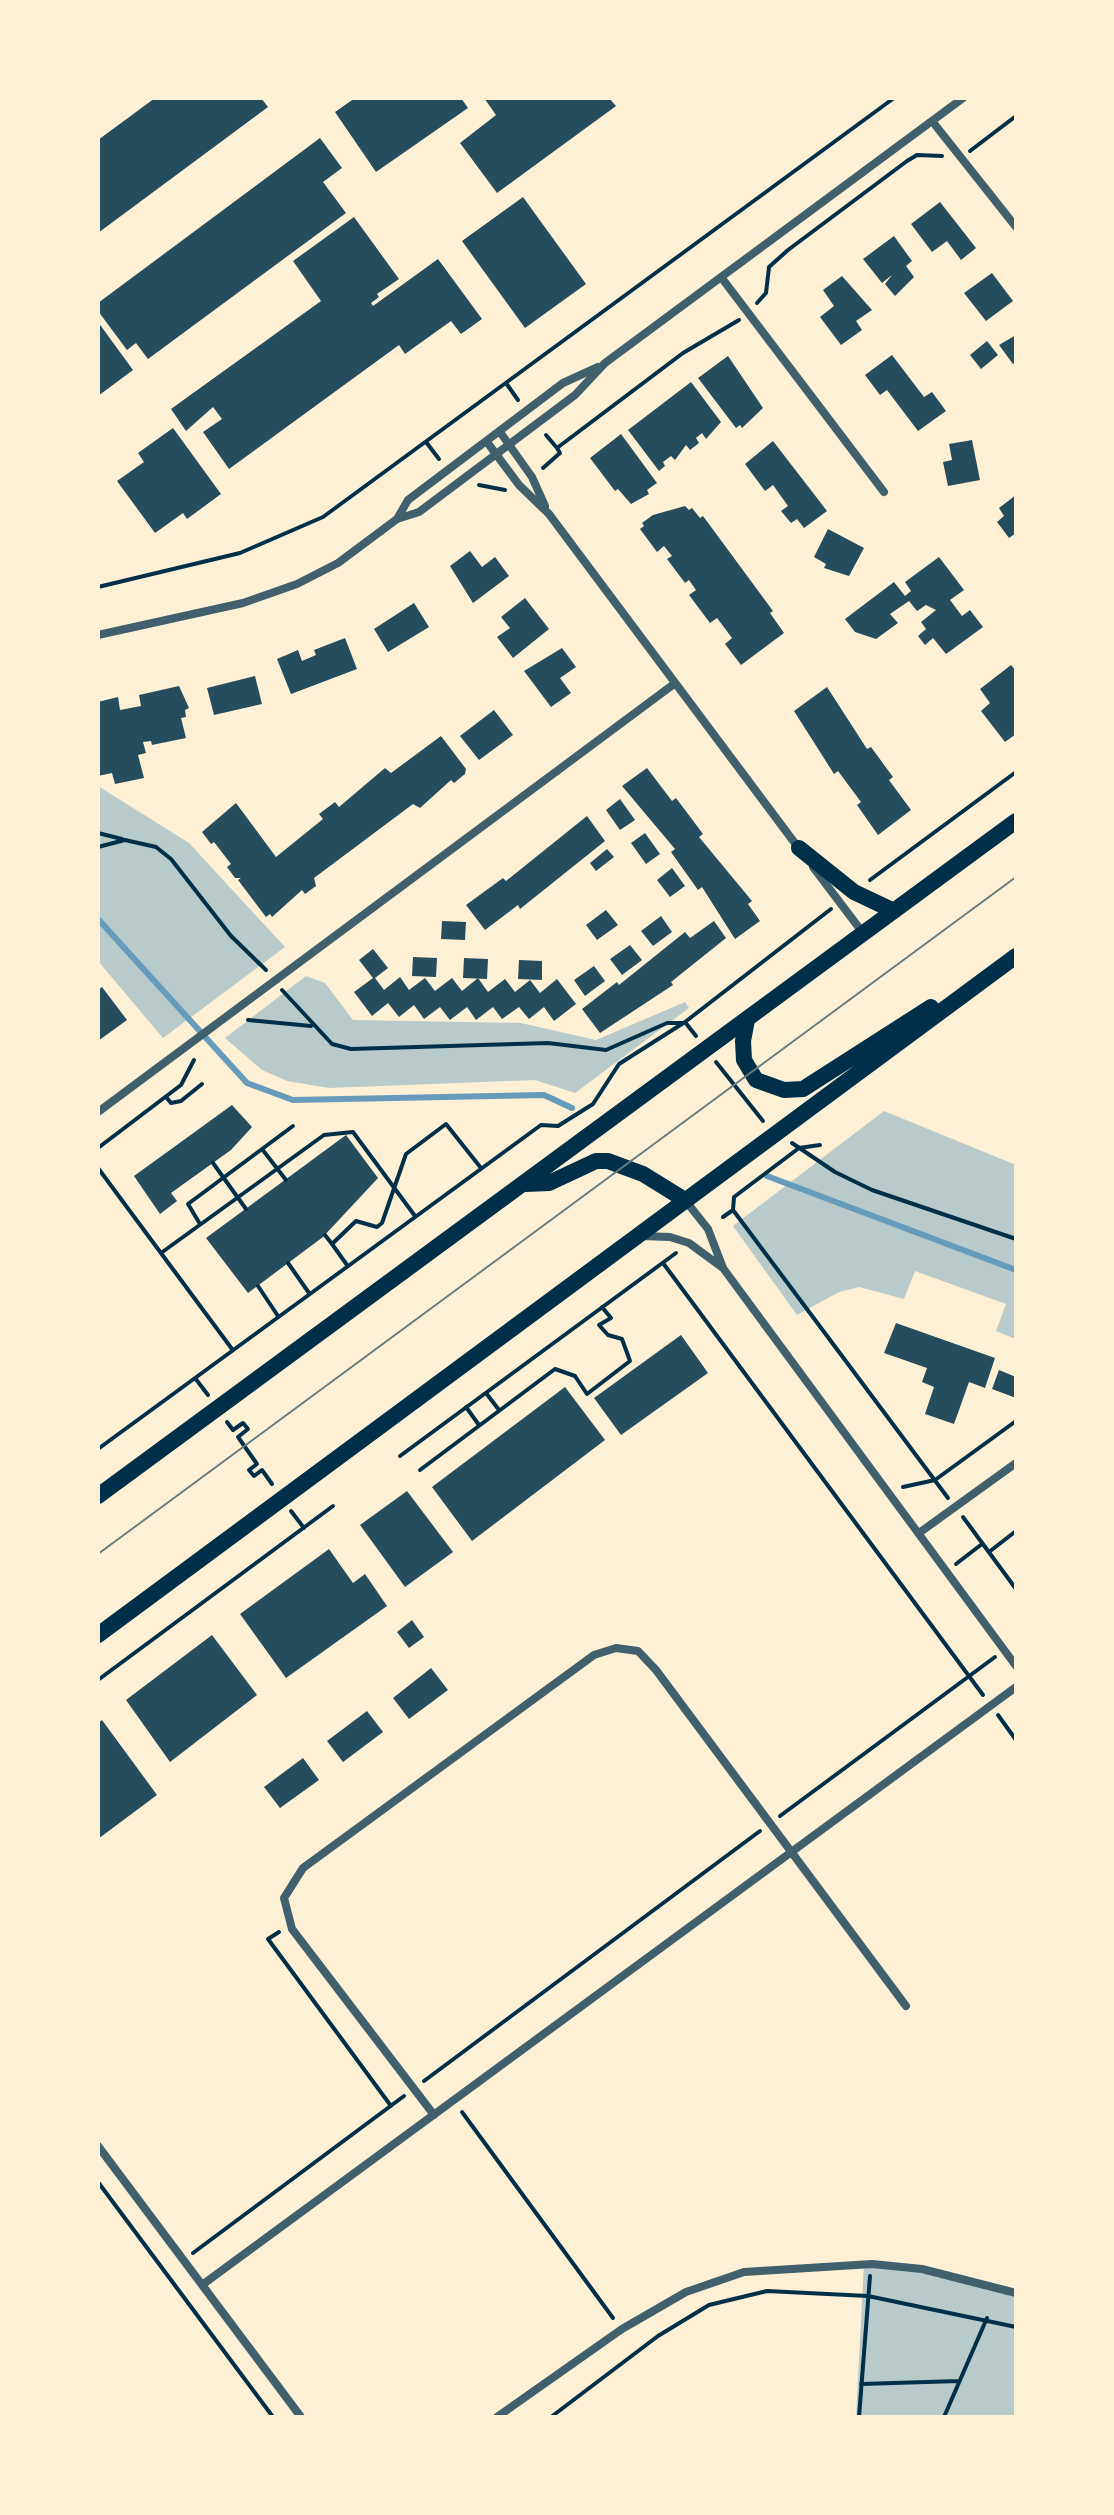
<!DOCTYPE html>
<html>
<head>
<meta charset="utf-8">
<style>
  body { margin:0 }
  #map { position:relative; width:1114px; height:2515px; overflow:hidden; background:#fdf0d5; font-family:"Open Sans",sans-serif }
  canvas { display:block }
  .frame { position:absolute; inset:0; border:100px solid #fdf0d5; pointer-events:none }
</style>
</head>
<body>
<div id="map">
<canvas width="1114" height="2515"></canvas>
<div class="frame"></div>
</div>
<script>
const ctx = document.querySelector('canvas').getContext('2d');
ctx.lineJoin = 'round';
function fill(path, color) { ctx.fillStyle = color; ctx.fill(path, 'evenodd'); }
const shape = rows => new Path2D(rows.map(r => 'M' + r).join(''));
function strokePath(path, color, width, dash) { ctx.strokeStyle = color; ctx.lineWidth = width; ctx.lineCap = dash ? 'butt' : 'round'; ctx.setLineDash(dash || []); ctx.stroke(path); }
const green = shape([
  [98,786,189,843,285,947,163,1038,98,961],
  [306,976,325,983,353,1020,521,1023,596,1040,685,1002,689,1008,575,1093,535,1080,329,1088,287,1081,262,1070,225,1038],
  [884,1111,1016,1165,1016,1339,996,1331,1006,1304,915,1271,904,1299,859,1287,839,1292,797,1315,733,1226],
  [864,2264,922,2269,1016,2293,1016,2417,856,2417]
]);
const stream = shape([
  [98,919,247,1083,293,1100,544,1095,572,1108],
  [767,1176,1016,1270]
]);
const building = shape([
  [155,98,261,98,268,107,98,233,98,140],
  [355,98,461,98,468,108,376,172,335,112],
  [484,98,609,98,616,106,497,193,460,143,496,115],
  [320,138,342,168,323,182,346,213,148,359,136,343,127,350,98,311,98,303],
  [523,197,586,284,525,328,462,241],
  [940,202,976,248,961,260,947,241,932,252,911,224],
  [354,217,399,279,377,294,379,297,371,303,373,306,438,259,482,319,461,334,451,321,405,354,399,345,229,469,203,432,222,419,213,407,186,431,171,409,321,301,293,261],
  [894,236,912,261,906,266,914,277,895,296,885,284,892,275,882,283,863,259],
  [992,273,1013,301,986,321,964,293],
  [842,276,872,310,856,321,862,330,841,345,820,317,834,306,823,290],
  [98,322,133,370,98,396],
  [1016,335,1016,362,1013,364,999,345],
  [987,341,998,355,981,369,970,355],
  [892,355,924,397,932,392,946,411,918,431,887,390,880,395,865,375],
  [728,356,763,408,742,428,740,425,736,428,698,378],
  [691,382,721,422,706,439,702,433,696,438,699,443,690,450,686,445,675,460,671,456,663,462,665,466,659,471,628,430],
  [173,428,221,494,187,519,183,513,155,533,117,481,144,462,138,453],
  [621,434,657,483,647,490,649,494,631,504,618,489,615,491,590,458],
  [972,440,980,480,948,486,943,462,952,460,949,444],
  [773,441,827,511,804,528,797,519,791,523,781,511,788,506,773,485,765,491,745,464],
  [1016,495,1016,533,1009,538,997,522,1004,516,999,508],
  [685,506,689,510,692,508,700,518,703,516,773,611,770,613,784,633,741,665,725,644,732,638,717,618,710,623,689,595,696,590,689,580,685,583,667,559,672,556,664,546,657,552,640,529,644,526,642,523,653,515],
  [828,529,864,548,849,576,824,568,826,564,814,557],
  [470,551,482,567,495,557,509,576,473,603,450,566],
  [939,557,964,590,950,600,962,616,970,610,983,627,946,654,933,638,925,645,918,636,926,629,921,622,936,610,926,605,917,611,909,601,890,614,898,623,876,639,855,632,845,619,894,582,905,596,911,591,905,582],
  [525,598,549,629,513,658,497,637,510,628,501,617],
  [414,603,429,627,388,652,374,629],
  [345,638,357,669,291,694,277,659,298,650,302,661,316,655,314,650],
  [562,648,576,667,560,678,571,693,551,707,524,671],
  [1011,665,1016,671,1016,734,1005,742,981,711,990,703,980,689],
  [255,676,262,704,214,715,207,688],
  [179,686,189,708,185,710,186,717,181,718,186,738,152,745,151,741,143,742,146,753,138,755,144,778,115,784,112,773,98,776,98,702,118,697,120,710,141,706,139,695],
  [827,687,867,749,871,747,893,777,889,780,911,810,878,835,857,805,861,802,838,771,834,774,794,711],
  [494,710,513,735,479,760,460,736],
  [441,736,466,769,465,774,454,783,451,780,420,808,413,804,314,878,316,886,305,894,302,890,272,917,270,914,266,917,238,880,241,878,235,878,227,867,231,864,214,842,211,844,202,832,236,803,276,857,323,819,319,814,335,802,339,807,385,768,391,773],
  [647,768,672,801,676,798,703,834,699,837,752,901,748,904,760,921,735,939,702,887,698,890,671,852,675,849,622,786],
  [620,799,635,820,620,830,606,810],
  [587,816,605,841,520,909,518,905,485,930,466,905,503,878,506,881],
  [645,833,660,854,646,864,631,843],
  [607,849,614,857,596,871,590,863],
  [672,868,685,886,670,897,657,880],
  [606,910,618,925,597,940,586,925],
  [661,916,672,932,653,946,641,931],
  [442,921,466,922,465,940,441,939],
  [714,921,726,938,671,982,673,985,600,1033,582,1009,617,982,619,985,685,932,690,938],
  [630,945,642,960,622,975,610,959],
  [373,949,388,968,375,978,384,990,400,977,409,990,425,978,435,991,452,978,462,991,478,978,488,992,505,979,515,992,530,980,540,993,557,979,576,1004,554,1021,544,1007,529,1019,519,1007,502,1019,493,1007,476,1020,467,1007,450,1020,440,1007,424,1019,414,1005,399,1017,388,1003,372,1016,354,992,373,978,359,960],
  [413,957,437,958,436,977,412,976],
  [464,958,488,959,487,979,463,978],
  [519,960,542,961,542,980,518,979],
  [594,966,605,981,585,996,574,980],
  [102,987,127,1020,98,1041,98,990],
  [232,1105,252,1127,231,1150,171,1193,177,1201,160,1214,134,1176],
  [346,1135,378,1178,323,1237,248,1293,206,1238],
  [896,1323,995,1358,985,1388,969,1382,954,1424,925,1414,934,1387,922,1382,927,1368,884,1353],
  [681,1335,708,1373,621,1435,594,1398],
  [999,1370,1016,1377,1016,1398,992,1389],
  [565,1387,605,1440,472,1541,432,1487],
  [407,1491,453,1552,405,1587,360,1525],
  [329,1549,353,1583,365,1574,387,1606,286,1678,240,1614],
  [412,1620,424,1637,409,1648,397,1632],
  [212,1635,257,1695,170,1762,126,1700],
  [431,1668,448,1690,409,1719,393,1698],
  [367,1711,383,1732,343,1762,327,1741],
  [102,1720,157,1795,98,1839,98,1723],
  [303,1758,319,1780,280,1808,264,1787]
]);
const path = shape([
  [970,151,1016,116],
  [757,303,766,293,769,267,788,250,907,161,917,155,942,156],
  [506,383,518,400],
  [546,435,557,448],
  [426,442,439,459],
  [543,468,560,453,557,448,683,353,739,320],
  [479,485,505,490],
  [98,587,240,553,323,517,894,98],
  [98,833,122,839],
  [98,847,125,840,156,847,171,859,231,936,266,970],
  [870,880,1016,772],
  [282,990,332,1044,351,1049,548,1043,606,1050,667,1023,682,1023],
  [248,1020,311,1026],
  [685,1022,696,1036],
  [716,1062,763,1121],
  [166,1097,171,1103,181,1101,202,1084],
  [792,1143,835,1172,872,1190,1016,1239],
  [820,1145,799,1148,734,1197,733,1210,948,1498],
  [98,1148,181,1085,194,1060],
  [262,1149,286,1180],
  [213,1163,246,1209],
  [98,1168,232,1349],
  [723,1217,733,1210],
  [200,1224,188,1204,293,1126],
  [325,1235,332,1244],
  [161,1253,324,1135,353,1132,415,1216],
  [288,1263,309,1293],
  [663,1263,983,1695],
  [347,1265,332,1244,356,1221,377,1227,382,1223,406,1154,446,1124,481,1168],
  [258,1286,278,1316],
  [195,1378,208,1395],
  [486,1393,499,1410],
  [466,1407,479,1425],
  [227,1422,233,1430,243,1423,248,1429,238,1437,257,1464,249,1470,254,1476,262,1470,272,1484],
  [98,1449,541,1125,558,1126,593,1104,619,1064,685,1022,831,909],
  [400,1456,676,1253],
  [420,1470,555,1369,575,1376,587,1394,630,1361,622,1339,608,1335,599,1325,611,1318,602,1307],
  [903,1487,935,1480,1016,1421],
  [291,1511,304,1528],
  [963,1517,1016,1589],
  [989,1552,1016,1531],
  [956,1564,982,1544],
  [98,1680,333,1506],
  [998,1715,1016,1740],
  [780,1816,995,1657],
  [279,1932,268,1939,391,2106],
  [424,2081,760,1831],
  [462,2112,613,2318],
  [98,2182,273,2417],
  [193,2253,404,2096],
  [861,2384,959,2381],
  [551,2417,658,2336,709,2305,767,2291,868,2296,1016,2327],
  [859,2417,870,2276],
  [944,2417,987,2318]
]);
const minor = shape([
  [932,121,1016,227],
  [721,277,884,492],
  [500,432,532,477,545,506],
  [487,442,519,485,549,514,800,850],
  [397,519,408,500,563,383,598,367],
  [98,635,243,603,297,584,338,563,397,519,419,512,575,395,605,363,963,98],
  [813,867,863,933],
  [98,1112,674,684],
  [685,1200,708,1229,723,1268,1016,1666],
  [641,1236,670,1237,689,1243,723,1268],
  [919,1533,1016,1463],
  [434,2115,292,1929,284,1898,303,1868,594,1655,616,1648,638,1651,656,1670,906,2006],
  [98,2146,301,2417],
  [202,2285,1016,1687],
  [497,2417,622,2329,686,2292,744,2272,872,2264,922,2269,1016,2293]
]);
const trunk = shape([
  [799,848,854,892,894,911],
  [747,1020,743,1041,744,1060,756,1080,784,1090,803,1089,931,1007],
  [525,1184,549,1183,596,1161,608,1161,643,1174,685,1200],
  [98,1496,1016,821],
  [98,1635,1016,956]
]);
const tram = shape([
  [98,1554,1016,877]
]);
fill(green, '#b9caca');
strokePath(stream, '#669bbc', 6);
fill(building, '#264d5e');
strokePath(path, '#003049', 4);
strokePath(minor, '#3f606c', 8);
strokePath(trunk, '#003049', 16);
strokePath(tram, '#657d81', 2);
</script>
</body>
</html>
